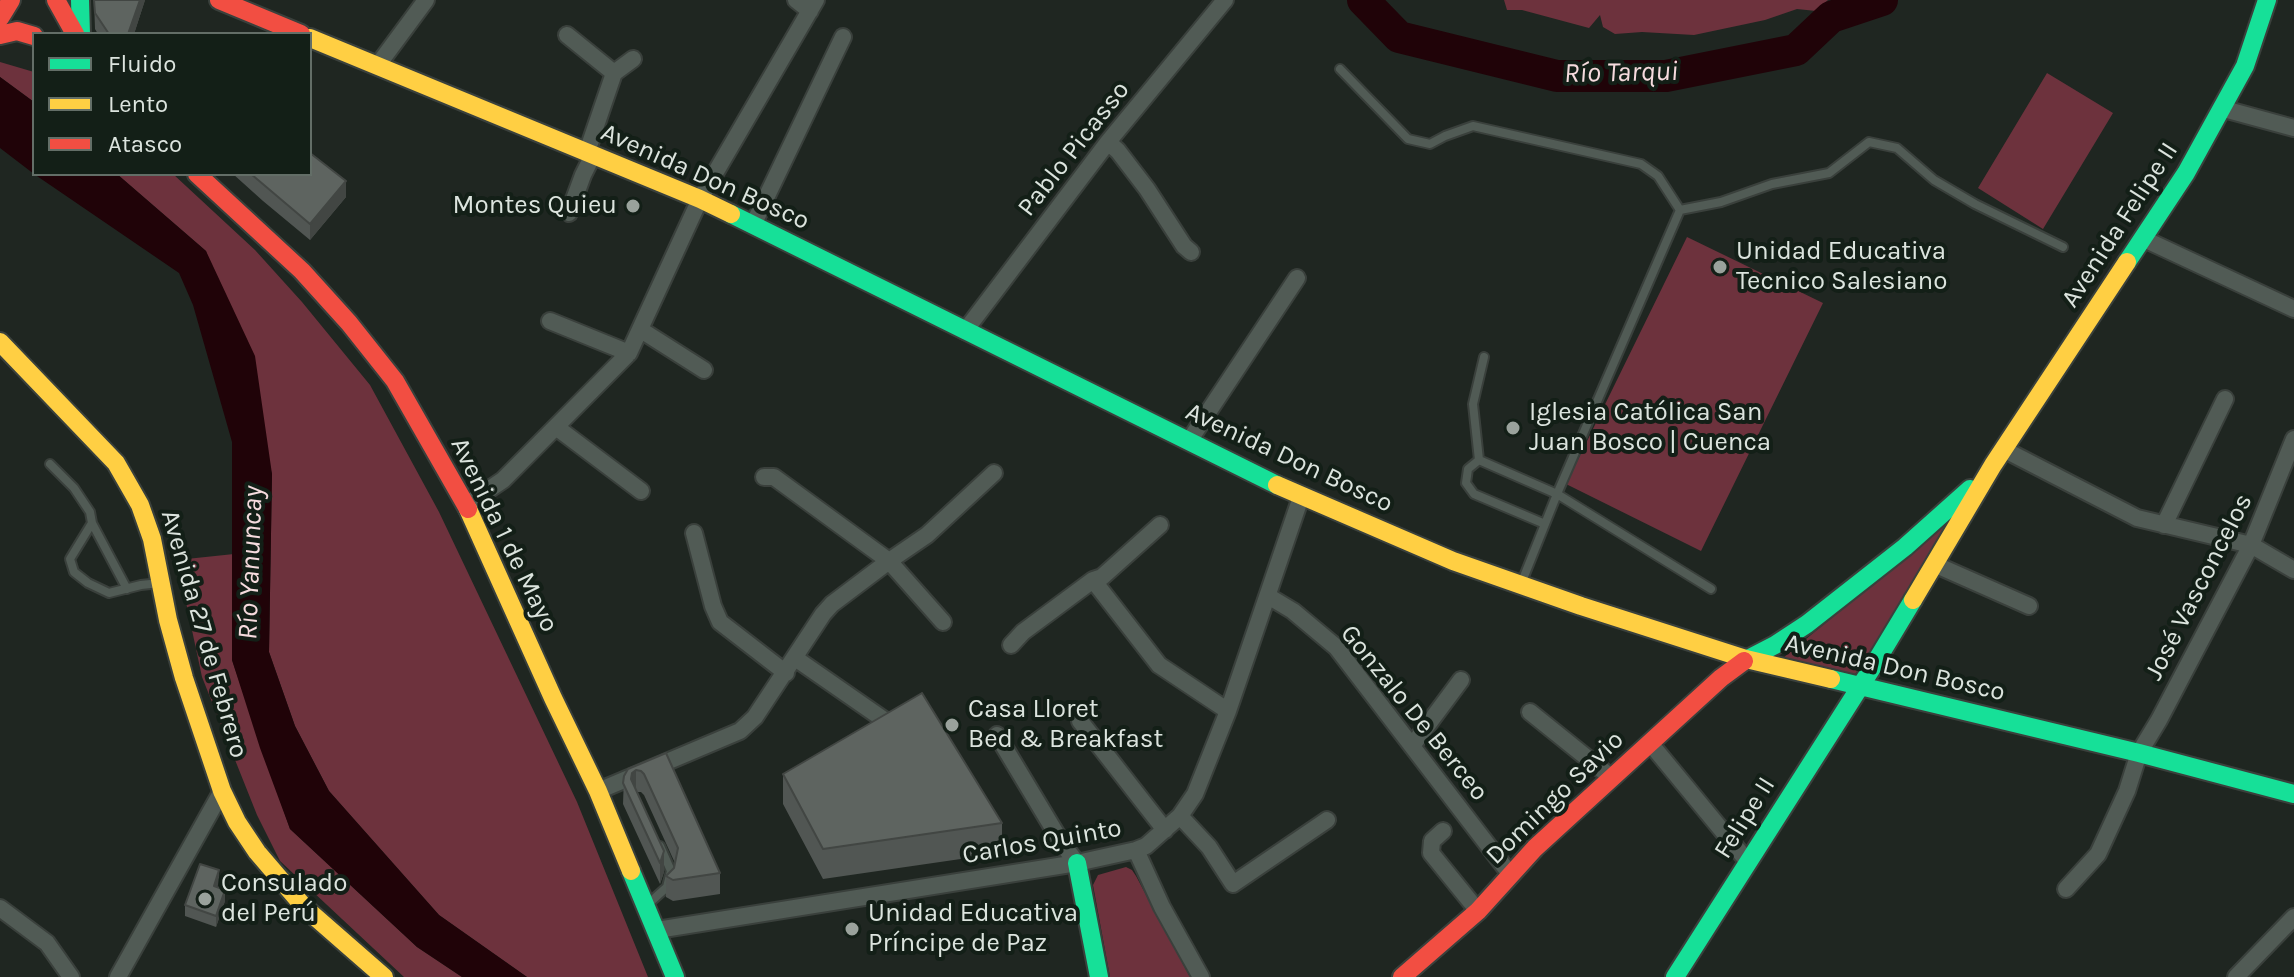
<!DOCTYPE html>
<html>
<head>
<meta charset="utf-8">
<style>
  body { margin:0 }
  #map { position:relative; width:2294px; height:977px; overflow:hidden; background:#1f2621; font-family:Karla,sans-serif }
  canvas { display:block }
  .legend { position:absolute; left:32px; top:32px; width:280px; height:144px; box-sizing:border-box; background:#131f17; border:2px solid #636e67; margin:0; padding:10px 14px; list-style:none; font-size:24px; color:#dce4de }
  .legend li { display:flex; align-items:center; gap:16px; height:40px }
  .legend b { width:40px; border:2px solid #636e67 }
</style>
</head>
<body>
<div id="map">
<canvas width="2294" height="977"></canvas>
<ul class="legend">
<li><b style="height:10px;background:#16e098"></b>Fluido</li>
<li><b style="height:10px;background:#ffcf43"></b>Lento</li>
<li><b style="height:10px;background:#f24e42"></b>Atasco</li>
</ul>
</div>
<script>
const ctx = document.querySelector('canvas').getContext('2d');
ctx.lineJoin = 'round';
function fill(path, color) { ctx.fillStyle = color; ctx.fill(path, 'evenodd'); }
const shape = rows => new Path2D(rows.map(r => 'M' + r).join(''));
function strokePath(path, color, width, dash) { ctx.strokeStyle = color; ctx.lineWidth = width; ctx.lineCap = dash ? 'butt' : 'round'; ctx.setLineDash(dash || []); ctx.stroke(path); }
function drawText(font, color, halo, rows, align = 'center') {
  ctx.font = font + ' Karla,sans-serif'; ctx.lineWidth = 8; ctx.setLineDash([]); ctx.textBaseline = 'middle'; ctx.strokeStyle = halo; ctx.fillStyle = color; for (const [text, x, y, turn = 0] of rows) {
    ctx.save(); ctx.translate(x, y); ctx.rotate((+turn || 0) * Math.PI / 180); ctx.textAlign = isNaN(turn) ? turn : align; if (halo) ctx.strokeText(text, 0, 0); ctx.fillText(text, 0, 0); ctx.restore();
  }
}
const green = shape([
  [1504,0,1828,0,1816,11,1797,9,1765,20,1694,35,1642,32,1615,34,1603,27,1600,15,1589,28,1522,10,1507,10],
  [0,62,34,72,34,102,0,77],
  [2047,73,2113,113,2043,229,1978,188],
  [117,174,173,174,255,250,302,302,370,385,439,512,577,802,648,977,527,977,439,915,329,791,295,726,269,652,272,474,206,251],
  [1687,237,1823,303,1701,551,1566,484],
  [1962,510,1854,676,1783,658],
  [234,554,232,660,290,829,417,947,462,977,404,977,280,861,257,815,202,677,177,560],
  [1126,867,1132,870,1136,876,1190,977,1110,977,1093,885,1098,875]
]);
const water = shape([
  [0,77,34,102,34,174,0,148],
  [34,174,117,174,206,251,255,356,272,474,269,652,295,726,329,791,439,915,527,977,462,977,417,947,290,829,260,748,232,660,232,442,193,305,179,273]
]);
const river = shape([
  [1363,0,1399,37,1557,76,1666,76,1796,50,1831,17,1882,0]
]);
const lane = shape([
  [1340,69,1408,139,1430,144,1445,136,1473,126,1641,164,1658,176,1680,210],
  [1479,460,1473,404,1484,357],
  [50,464,74,488,90,512,92,523,70,559,74,572,88,583,109,593,141,585,160,583],
  [92,523,127,589],
  [1545,524,1474,494,1466,483,1468,469,1479,460,1557,494,1680,210,1721,202,1772,184,1829,173,1869,142,1897,148,1934,180,1975,204,2063,247],
  [1521,584,1557,494,1711,589],
  [647,905,667,887,671,871,660,846]
]);
const street = shape([
  [796,0,810,11],
  [567,35,614,73,587,152],
  [378,65,426,0],
  [614,73,633,59],
  [2224,109,2294,128],
  [1108,142,1118,151,1147,189,1184,246,1191,252],
  [569,213,583,175,593,155],
  [753,225,843,37],
  [2144,239,2294,309],
  [550,321,629,353],
  [641,330,704,370],
  [965,331,1108,142,1225,0],
  [556,427,641,491],
  [1189,441,1297,278],
  [2005,450,2137,518,2251,545,2294,570],
  [764,477,774,477,889,561,943,622],
  [466,505,503,480,629,353,700,199,816,0],
  [2164,525,2225,399],
  [694,533,713,606,720,622,786,673],
  [1934,564,2029,606],
  [1093,580,1102,577,1160,525],
  [1268,596,1293,611,1336,647,1510,874],
  [1011,645,1023,632,1093,580,1159,665,1228,711],
  [795,658,890,724],
  [1530,712,1612,778],
  [1080,721,1165,830],
  [997,735,1063,845,1077,863],
  [1650,743,1748,862],
  [1412,746,1461,680],
  [598,791,740,731,755,717,823,614,832,604,889,561,927,535,994,473],
  [1180,816,1209,847,1233,884,1327,820],
  [1443,831,1432,841,1431,853,1478,911],
  [1136,850,1162,907,1201,977],
  [2066,889,2098,854,2127,791,2139,753,2159,720,2251,545,2294,439],
  [0,908,47,943,71,977],
  [657,930,1077,863,1136,850,1146,846,1180,816,1195,794,1228,711,1301,497],
  [118,977,222,791],
  [2236,977,2294,917]
]);
const fast = shape([
  [80,0,81,34],
  [731,214,1277,485],
  [2127,262,2186,173,2245,66,2267,0],
  [1744,661,1775,645,1807,624,1905,547,1970,489],
  [1831,679,2139,753,2294,794],
  [1077,863,1099,977],
  [631,871,675,977],
  [1675,977,1872,668,1913,600]
]);
const slow = shape([
  [310,38,700,199,731,214],
  [0,342,116,463,140,505,152,539,168,620,184,678,222,791,237,822,257,852,305,908,384,977],
  [1277,485,1453,561,1581,606,1746,659,1831,679],
  [468,509,553,698,598,791,631,871],
  [1913,600,1993,465,2127,262]
]);
const jam = shape([
  [56,0,75,34],
  [219,0,301,34],
  [0,18,11,0],
  [0,35,17,31,34,36],
  [197,174,302,271,349,323,395,381,468,509],
  [1402,977,1478,911,1535,848,1721,678,1744,661]
]);
const wall = shape([
  [94,0,145,0,134,34,98,34,95,29],
  [233,174,310,174,346,197,310,240,263,201],
  [666,753,720,873,720,894,673,901,666,897,666,876,674,868,675,863,644,795,641,792,637,792,664,872,660,884,623,804,624,776],
  [783,774,1002,823,1002,853,823,879,783,804],
  [219,881,217,887,225,901,216,927,185,916,185,905]
]);
const shadedWall = shape([
  [140,0,145,0,134,34,128,34],
  [346,181,346,197,310,240,310,224],
  [636,770,636,791,631,800,632,773],
  [664,851,664,872,660,884,660,863],
  [219,870,219,881,214,897,214,886],
  [225,890,225,901,216,927,216,916]
]);
const building = shape([
  [94,0,140,0,128,34,109,34,95,13,94,0],
  [310,153,346,181,310,224,251,174,310,174,310,153],
  [922,693,1002,823,823,849,783,774,922,693],
  [666,753,720,873,673,880,666,876,674,868,678,848,644,774,641,771,636,770,632,773,631,779,664,851,660,863,623,783,624,776,628,769,666,753],
  [200,864,219,870,214,886,225,890,216,916,185,905,200,864]
]);
const markers = [
  [633,206,8,"#9aa29c"],
  [1720,267,8,"#9aa29c"],
  [1513,428,8,"#9aa29c"],
  [952,725,8,"#9aa29c"],
  [205,899,8,"#9aa29c"],
  [852,929,8,"#9aa29c"]
];
const streetNames = [
  ["Pablo Picasso",1074,149,-52],
  ["Avenida Don Bosco",705,177,24],
  ["Avenida Felipe II",2120,225,-57],
  ["Avenida Don Bosco",1289,458,25],
  ["Avenida 1 de Mayo",504,535,64],
  ["José Vasconcelos",2199,587,-63],
  ["Avenida 27 de Febrero",204,634,74],
  ["Avenida Don Bosco",1895,668,13],
  ["Gonzalo De Berceo",1414,713,51],
  ["Domingo Savio",1555,798,-44],
  ["Felipe II",1745,818,-58],
  ["Carlos Quinto",1042,842,-10]
];
const poiNames = [
  ["Montes Quieu",617,206,"right"],
  ["Unidad Educativa",1736,252],
  ["Tecnico Salesiano",1736,282],
  ["Iglesia Católica San",1529,413],
  ["Juan Bosco | Cuenca",1529,443],
  ["Casa Lloret",968,710],
  ["Bed & Breakfast",968,740],
  ["Consulado",221,884],
  ["del Perú",221,914],
  ["Unidad Educativa",868,914],
  ["Príncipe de Paz",868,944]
];
const waterNames = [
  ["Río Tarqui",1621,73,-1],
  ["Río Yanuncay",251,563,-88]
];
fill(green, '#6d323d');
fill(water, '#200308');
strokePath(river, '#200308', 32);
strokePath(lane, '#3a403c', 12);
strokePath(street, '#3a403c', 20);
strokePath(fast, '#3a403c', 22);
strokePath(slow, '#3a403c', 22);
strokePath(jam, '#3a403c', 22);
strokePath(lane, '#515b55', 8);
strokePath(street, '#515b55', 16);
strokePath(fast, '#16e098', 18);
strokePath(slow, '#ffcf43', 18);
strokePath(jam, '#f24e42', 18);
fill(wall, '#515653');
fill(shadedWall, '#424643');
fill(building, '#5e6460');
strokePath(building, '#424643', 2);
for (const [x, y, r, color] of markers) { const dot = new Path2D(); dot.arc(x, y, r, 0, 2 * Math.PI); ctx.fillStyle = color; ctx.fill(dot); strokePath(dot, '#131f17', 3); }
drawText('26px', '#dce4de', '#131f17', streetNames);
drawText('26px', '#dce4de', '#131f17', poiNames, 'left');
drawText('italic 28px', '#f6dbde', '#131f17', waterNames);
</script>
</body>
</html>
